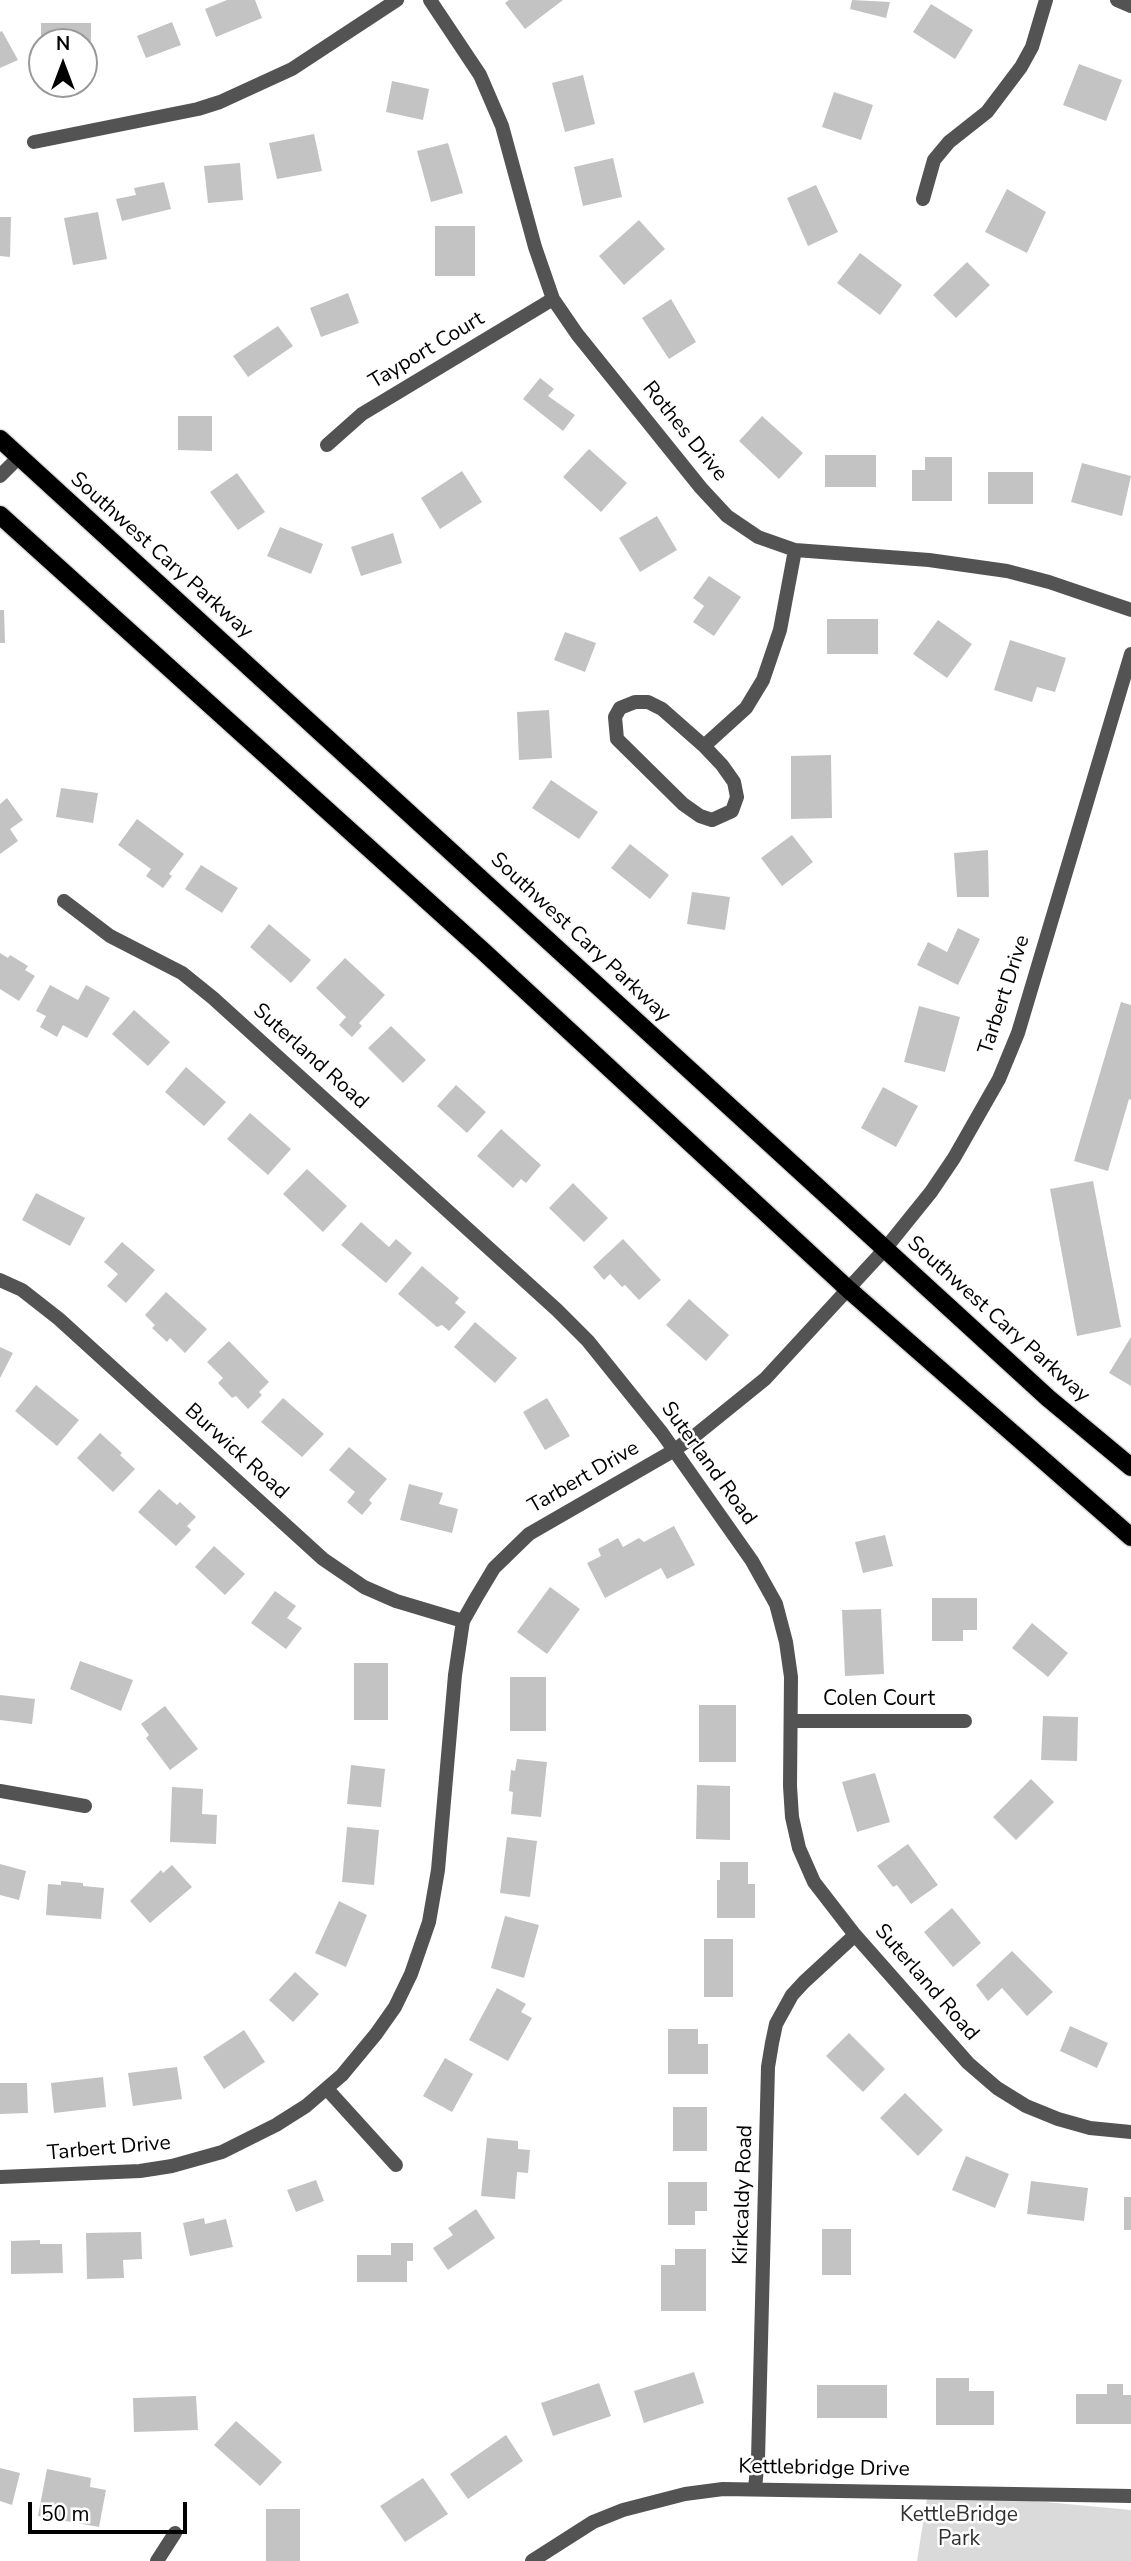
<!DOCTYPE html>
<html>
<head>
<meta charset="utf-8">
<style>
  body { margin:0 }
  #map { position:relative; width:1131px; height:2561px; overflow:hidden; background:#fff; font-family:"Nunito Sans",sans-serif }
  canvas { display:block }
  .north { position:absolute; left:28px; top:28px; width:70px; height:70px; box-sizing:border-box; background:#fff; border:2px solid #999; border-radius:50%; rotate:0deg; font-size:19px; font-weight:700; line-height:28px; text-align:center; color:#000 }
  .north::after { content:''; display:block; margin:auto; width:24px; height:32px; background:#000; clip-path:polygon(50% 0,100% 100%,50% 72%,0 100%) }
  .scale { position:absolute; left:28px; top:2502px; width:159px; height:32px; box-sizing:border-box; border:4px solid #000; border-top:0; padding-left:9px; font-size:21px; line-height:24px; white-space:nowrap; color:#000; -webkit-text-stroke:5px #fff; paint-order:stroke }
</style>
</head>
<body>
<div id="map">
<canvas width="1131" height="2561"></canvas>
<div class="north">N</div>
<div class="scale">50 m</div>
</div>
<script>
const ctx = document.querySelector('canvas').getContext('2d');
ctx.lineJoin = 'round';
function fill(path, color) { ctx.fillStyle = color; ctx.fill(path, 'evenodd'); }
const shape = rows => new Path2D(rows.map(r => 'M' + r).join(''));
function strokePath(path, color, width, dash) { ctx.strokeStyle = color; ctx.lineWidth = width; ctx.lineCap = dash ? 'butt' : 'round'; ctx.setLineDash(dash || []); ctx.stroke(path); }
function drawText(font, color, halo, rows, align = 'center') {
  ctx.font = font + ' "Nunito Sans",sans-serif'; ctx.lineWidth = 5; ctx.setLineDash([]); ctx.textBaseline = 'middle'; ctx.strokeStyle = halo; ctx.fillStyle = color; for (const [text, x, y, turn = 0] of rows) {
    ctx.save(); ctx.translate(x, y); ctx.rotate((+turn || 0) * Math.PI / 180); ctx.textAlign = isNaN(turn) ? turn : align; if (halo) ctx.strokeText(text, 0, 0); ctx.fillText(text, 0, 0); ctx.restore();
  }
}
const green = shape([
  [928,2491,1131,2510,1131,2561,917,2561]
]);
const building = shape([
  [227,0,255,0,262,18,216,37,205,9],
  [509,0,563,0,525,29,505,3],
  [852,0,890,2,886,18,850,9],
  [931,4,973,30,955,59,913,32],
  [172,22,181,45,146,58,137,36],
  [41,23,91,23,91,57,84,57,84,42,41,42],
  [2,31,18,60,0,68,0,32],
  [1079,64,1122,80,1106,121,1063,105],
  [583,75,595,124,565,132,552,83],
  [392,81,429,89,423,120,386,112],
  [834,92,873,105,861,140,822,127],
  [314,134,322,171,277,179,269,143],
  [448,143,463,193,431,202,417,151],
  [613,158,622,197,583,206,574,167],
  [240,163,243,200,208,203,204,166],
  [164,182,171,209,122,221,116,199,136,195,134,188],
  [816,185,838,232,808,246,787,198],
  [1007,189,1046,212,1027,253,985,232],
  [98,212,107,259,73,265,64,218],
  [0,217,11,217,10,257,0,256],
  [639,220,665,249,624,285,599,256],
  [435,226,475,226,475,276,435,276],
  [860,253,902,285,880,315,837,283],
  [967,262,990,285,956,318,933,295],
  [348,293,359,323,321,337,310,308],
  [671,299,696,342,669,359,642,318],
  [278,326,293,346,248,377,233,356],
  [540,378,554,389,548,396,575,415,563,431,523,399],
  [178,416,212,416,212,451,178,450],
  [762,416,803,453,779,479,739,441],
  [589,449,627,483,601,512,563,477],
  [825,455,876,455,876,487,825,487],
  [925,457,952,457,952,501,912,501,912,470,925,470],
  [1082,463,1131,476,1122,516,1071,502],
  [462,471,482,502,440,529,421,498],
  [988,472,1033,472,1033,504,988,504],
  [237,473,265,512,238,530,210,492],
  [657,516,677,550,640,572,619,538],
  [280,527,323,544,311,574,267,556],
  [393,533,402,563,361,576,351,547],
  [709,576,741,597,714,636,693,622,704,606,693,598],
  [0,610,4,610,5,643,0,643],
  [827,619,878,619,878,654,827,654],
  [938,620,972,644,947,678,913,654],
  [565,632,596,643,585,672,554,660],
  [1010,640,1066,658,1055,692,1037,687,1032,702,994,690],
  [549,710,552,758,519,760,517,712],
  [831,755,832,818,791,819,791,756],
  [551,780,598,812,579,839,532,808],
  [61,788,98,793,93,823,56,817],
  [7,798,23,820,10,829,18,841,0,854,0,804],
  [137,819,184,854,169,874,172,876,163,888,146,876,151,869,118,845],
  [792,835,813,862,782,886,761,858],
  [630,844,669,875,650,899,611,868],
  [988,850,989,897,957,897,954,853],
  [201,865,238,888,222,913,185,889],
  [692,892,730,897,725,930,687,924],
  [269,924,311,960,291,983,250,947],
  [958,928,980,939,958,985,917,965,928,942,947,952],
  [0,953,8,958,10,955,28,966,25,970,35,976,19,1001,0,989],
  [345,958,385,995,359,1023,362,1026,352,1037,339,1025,346,1017,316,988],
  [50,985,78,1000,86,985,110,998,87,1038,63,1025,57,1037,40,1027,46,1016,36,1011],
  [1121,1002,1131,1005,1131,1100,1129,1099,1108,1171,1074,1161],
  [919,1006,960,1017,945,1072,904,1062],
  [134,1010,170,1042,148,1066,112,1034],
  [391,1026,426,1060,403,1083,368,1048],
  [186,1067,226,1102,204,1126,165,1092],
  [456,1085,486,1112,467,1133,437,1106],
  [883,1087,918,1106,896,1147,861,1128],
  [250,1113,291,1149,268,1175,227,1139],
  [501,1129,541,1165,526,1183,521,1179,513,1188,477,1156],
  [307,1169,347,1206,323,1232,283,1194],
  [1093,1181,1121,1327,1077,1336,1050,1189],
  [573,1183,608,1218,584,1242,549,1208],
  [36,1193,85,1218,70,1246,22,1220],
  [361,1222,389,1247,396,1239,412,1253,386,1283,341,1245],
  [623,1239,661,1280,639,1300,625,1285,622,1287,610,1274,604,1280,593,1267],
  [122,1242,155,1270,126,1303,107,1286,118,1274,104,1262],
  [422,1266,459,1298,455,1303,466,1312,449,1331,442,1325,437,1327,398,1294],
  [166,1292,207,1329,185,1353,170,1338,167,1342,152,1328,155,1325,145,1315],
  [689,1299,729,1335,706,1361,666,1325],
  [475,1322,517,1358,495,1383,454,1347],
  [1131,1337,1131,1386,1109,1373],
  [229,1341,269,1382,259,1392,262,1395,248,1409,236,1396,232,1398,218,1383,223,1378,207,1362],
  [0,1347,13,1353,0,1378],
  [36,1385,79,1420,57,1446,15,1411],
  [283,1398,324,1434,302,1457,261,1422],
  [547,1398,570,1436,545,1450,523,1412],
  [100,1433,122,1453,120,1455,135,1469,113,1492,77,1458],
  [349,1447,387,1479,369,1500,372,1503,362,1515,347,1502,355,1492,329,1470],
  [409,1484,443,1493,439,1504,458,1509,452,1533,400,1520],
  [159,1489,177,1505,180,1502,196,1517,187,1526,191,1530,176,1546,138,1512],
  [674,1526,695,1565,667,1579,661,1568,605,1598,587,1563,601,1556,598,1549,618,1538,623,1547,639,1538,644,1542],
  [885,1535,893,1566,863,1573,855,1542],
  [214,1546,245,1574,225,1595,195,1567],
  [550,1587,580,1609,547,1654,517,1632],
  [275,1591,296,1606,287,1618,302,1628,286,1649,251,1623],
  [932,1598,977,1598,977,1630,963,1630,963,1641,932,1641],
  [881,1609,884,1674,845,1676,842,1610],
  [1032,1623,1068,1653,1048,1677,1012,1648],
  [80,1661,133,1680,121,1711,70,1689],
  [354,1663,388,1663,388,1720,354,1720],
  [510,1677,546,1677,546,1731,510,1731],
  [0,1695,35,1699,32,1724,0,1720],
  [699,1705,736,1705,736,1762,699,1762],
  [165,1706,198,1749,170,1770,146,1738,149,1735,141,1724],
  [1043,1716,1078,1717,1077,1761,1041,1760],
  [517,1759,547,1762,541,1817,511,1814,513,1792,509,1791,511,1770,515,1771],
  [351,1765,385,1769,381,1807,347,1804],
  [875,1773,890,1822,857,1832,842,1782],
  [1031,1779,1054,1802,1016,1840,993,1817],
  [697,1785,730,1786,730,1840,696,1839],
  [172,1787,203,1789,202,1814,217,1815,216,1844,170,1842],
  [347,1827,379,1830,374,1885,342,1882],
  [507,1837,537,1841,530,1897,500,1893],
  [908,1844,938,1885,911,1904,897,1885,893,1887,877,1866],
  [720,1862,748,1862,748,1884,755,1884,755,1918,717,1918,717,1880,720,1880],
  [0,1864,26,1871,19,1900,0,1895],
  [172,1865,192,1887,150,1923,130,1901,161,1870,163,1873],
  [61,1881,83,1883,83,1886,104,1888,101,1919,46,1915,48,1884,61,1885],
  [339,1901,367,1915,346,1967,315,1953],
  [952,1908,981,1943,953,1967,924,1932],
  [505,1916,539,1925,524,1978,491,1968],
  [704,1939,733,1939,733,1997,704,1997],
  [1012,1951,1053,1992,1027,2016,1002,1988,988,2001,976,1985],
  [295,1972,319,1994,293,2022,269,2000],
  [497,1988,526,2004,521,2012,532,2018,508,2061,469,2040],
  [1070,2026,1108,2043,1097,2068,1060,2051],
  [668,2029,698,2029,698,2044,708,2044,708,2074,668,2074],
  [244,2030,265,2062,224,2089,203,2057],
  [849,2033,885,2069,863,2092,826,2056],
  [445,2058,473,2074,452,2112,423,2096],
  [177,2067,182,2099,133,2106,128,2073],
  [103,2077,106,2107,54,2113,51,2083],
  [0,2083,27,2083,28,2113,0,2114],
  [905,2093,943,2130,918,2156,880,2118],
  [673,2107,707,2107,707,2151,673,2151],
  [487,2138,518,2141,518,2149,530,2150,528,2173,517,2172,515,2199,481,2196],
  [966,2156,1009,2174,995,2208,952,2190],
  [316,2180,324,2201,296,2212,287,2190],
  [1031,2181,1088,2188,1084,2221,1027,2214],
  [668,2182,707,2182,707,2211,695,2211,695,2225,668,2225],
  [1124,2197,1131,2197,1131,2230,1124,2230],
  [476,2209,495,2238,448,2270,433,2248,453,2235,448,2228],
  [204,2218,205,2224,226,2219,233,2247,190,2256,183,2223],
  [822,2229,851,2229,851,2275,822,2275],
  [141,2232,142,2259,123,2260,124,2278,87,2279,86,2233],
  [40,2240,40,2244,62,2244,63,2273,11,2274,11,2241],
  [391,2243,413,2243,413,2261,407,2261,407,2282,357,2282,357,2255,391,2255],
  [675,2249,706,2249,706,2311,661,2311,661,2265,675,2265],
  [694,2372,704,2403,644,2423,634,2391],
  [936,2378,969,2378,969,2391,994,2391,994,2425,936,2425],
  [599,2383,611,2416,553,2436,541,2403],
  [1107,2384,1123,2384,1123,2395,1131,2395,1131,2424,1076,2424,1076,2394,1107,2394],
  [817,2385,887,2385,887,2418,817,2418],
  [196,2396,198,2430,134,2432,133,2398],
  [236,2421,282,2462,260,2486,214,2445],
  [506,2435,523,2461,468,2499,450,2474],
  [0,2468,20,2473,12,2505,0,2501],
  [47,2469,91,2478,90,2487,106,2490,99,2527,38,2516],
  [423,2478,448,2514,405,2542,380,2506],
  [266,2509,300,2509,300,2561,266,2561]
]);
const street = shape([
  [430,0,480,75,502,126,535,247,553,299,577,334,701,488,727,516,758,537,795,550,929,560,1007,571,1049,582,1131,610],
  [1117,0,1131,6],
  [34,142,198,109,220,102,292,69,397,0],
  [923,199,934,160,949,142,987,112,1021,67,1032,47,1046,0],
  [327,445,362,414,553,299],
  [0,476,19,457],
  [704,746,662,709,648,702,635,702,620,708,615,717,617,739,683,804,700,816,712,820,732,811,737,797,734,782,722,765,704,746,746,708,763,680,780,630,795,550],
  [64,901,110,936,182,973,213,998,557,1310,588,1341,662,1433,752,1561,776,1604,786,1642,791,1677,790,1786,792,1817,799,1848,814,1882,855,1935,968,2063,997,2088,1026,2106,1058,2119,1090,2128,1131,2132],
  [0,1280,22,1290,59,1319,323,1559,364,1587,396,1601,463,1621],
  [792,1721,965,1721],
  [0,1791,85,1806],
  [327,2089,396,2165],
  [0,2177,140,2171,172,2166,222,2152,276,2125,306,2106,342,2075,376,2034,395,2007,411,1974,429,1922,438,1870,455,1675,463,1621,476,1598,494,1568,529,1534,673,1451,697,1434,765,1379,885,1249,931,1192,954,1158,999,1079,1018,1033,1131,654],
  [755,2488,758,2459,768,2067,772,2043,776,2024,792,1995,804,1982,855,1935],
  [157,2561,175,2533],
  [532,2561,593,2522,623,2510,685,2494,723,2489,1131,2496]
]);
const primary = shape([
  [0,439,1048,1398,1131,1467],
  [0,515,484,952,848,1289,1131,1537]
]);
const streetNames = [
  ["Tayport Court",427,351,-31],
  ["Rothes Drive",684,432,51],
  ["Southwest Cary Parkway",161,556,42],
  ["Southwest Cary Parkway",580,938,43],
  ["Tarbert Drive",1005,995,-72],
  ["Suterland Road",310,1057,42],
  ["Southwest Cary Parkway",998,1320,42],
  ["Burwick Road",236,1452,42],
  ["Suterland Road",708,1464,54],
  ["Tarbert Drive",584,1478,-30],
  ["Colen Court",879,1700],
  ["Suterland Road",926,1983,49],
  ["Tarbert Drive",109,2149,-5],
  ["Kirkcaldy Road",744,2195,-88],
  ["Kettlebridge Drive",824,2469,1]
];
const parkNames = [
  ["KettleBridge",959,2516],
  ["Park",959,2540]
];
fill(green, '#dadada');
fill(building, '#c3c3c3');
strokePath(primary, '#dbdbdb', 21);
strokePath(street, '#535353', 14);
strokePath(primary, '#000', 18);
drawText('21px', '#000', '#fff', streetNames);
drawText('21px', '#313131', '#fff', parkNames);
</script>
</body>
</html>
